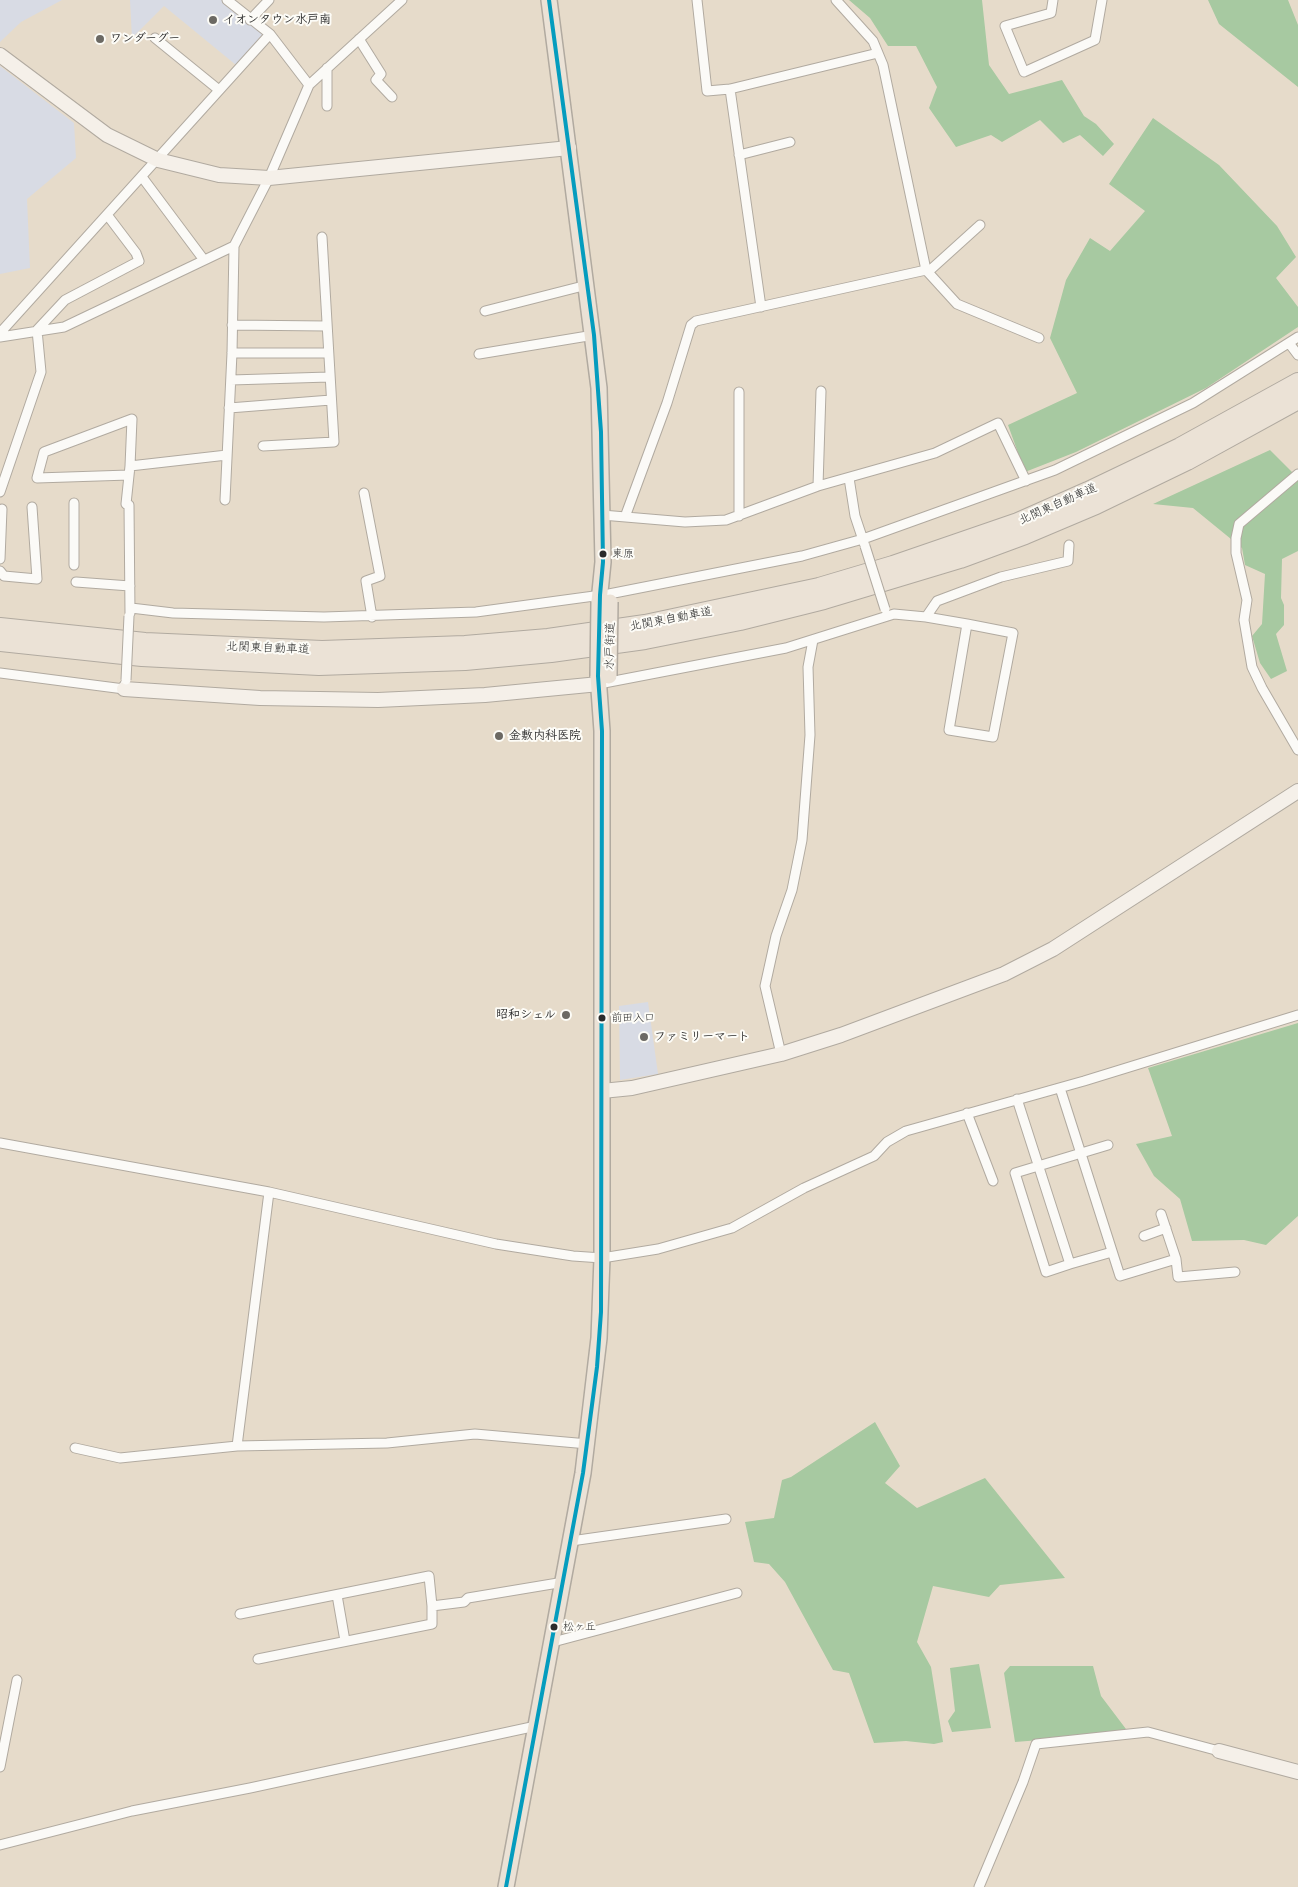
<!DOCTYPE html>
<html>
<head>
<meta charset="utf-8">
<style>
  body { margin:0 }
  canvas { display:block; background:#e6dbca }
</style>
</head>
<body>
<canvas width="1298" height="1887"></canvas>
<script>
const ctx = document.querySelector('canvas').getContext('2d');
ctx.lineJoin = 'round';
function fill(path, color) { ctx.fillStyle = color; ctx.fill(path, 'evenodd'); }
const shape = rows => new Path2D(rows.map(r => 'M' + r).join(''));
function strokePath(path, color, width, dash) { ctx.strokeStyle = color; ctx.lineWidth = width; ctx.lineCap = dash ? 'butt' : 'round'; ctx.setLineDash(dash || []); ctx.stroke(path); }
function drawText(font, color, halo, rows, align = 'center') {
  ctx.font = font + ' Delius,"Klee One",sans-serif'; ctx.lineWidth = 4; ctx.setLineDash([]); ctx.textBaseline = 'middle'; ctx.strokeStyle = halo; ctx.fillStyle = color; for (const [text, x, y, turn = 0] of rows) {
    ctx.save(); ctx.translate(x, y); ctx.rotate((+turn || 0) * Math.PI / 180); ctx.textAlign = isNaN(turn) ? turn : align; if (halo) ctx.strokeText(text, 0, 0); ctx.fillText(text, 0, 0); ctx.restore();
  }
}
const built = shape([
  [0,0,62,0,21,22,0,42],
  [130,0,222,0,263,34,236,65,164,6,132,38],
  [0,66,74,123,76,158,27,199,30,268,0,274],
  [648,1002,658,1074,620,1080,619,1006]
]);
const forest = shape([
  [849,0,982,0,989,65,1009,94,1062,80,1084,116,1096,124,1114,144,1103,156,1080,135,1063,143,1040,120,1002,142,991,135,956,147,929,108,937,87,916,46,888,46,870,18],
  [1208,0,1288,0,1298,25,1298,87,1219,24],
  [1153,118,1219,165,1277,226,1296,257,1276,278,1298,307,1298,327,1206,388,1076,452,1025,472,1008,425,1077,393,1050,338,1066,280,1090,238,1110,251,1145,211,1109,184],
  [1270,450,1298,478,1298,551,1282,559,1281,598,1284,605,1284,625,1276,634,1287,671,1271,679,1260,663,1252,636,1262,624,1265,574,1245,565,1242,548,1193,508,1153,504],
  [1298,1023,1298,1216,1266,1245,1244,1240,1192,1241,1180,1199,1154,1176,1136,1144,1172,1136,1148,1068],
  [875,1422,900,1466,885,1483,917,1508,985,1478,1065,1578,1000,1585,989,1597,933,1586,917,1642,931,1667,943,1742,934,1744,906,1741,874,1743,849,1673,833,1670,785,1582,769,1564,754,1562,745,1522,774,1518,782,1480,791,1477],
  [979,1664,991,1728,952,1732,948,1721,955,1711,950,1668],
  [1010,1666,1093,1666,1101,1696,1129,1733,1015,1742,1004,1673]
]);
const street = shape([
  [227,0,270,34],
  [697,0,707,91,730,89,878,53],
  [836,0,873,41,883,65,926,270,957,304,1039,338],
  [1053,0,1051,13,1005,26,1024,72,1095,40,1102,0],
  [250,20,269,0],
  [155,38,219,90],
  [359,39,381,74,376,80,392,97],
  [327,68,327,106],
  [730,89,761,307],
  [739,155,790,142],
  [142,177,204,260],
  [928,272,980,225],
  [485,311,587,285],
  [232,325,326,326],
  [0,333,270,34,309,85],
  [0,337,64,327,234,246,269,178,309,85,402,0],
  [1289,343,1298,355],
  [232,353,327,353],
  [479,354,594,335],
  [231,380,329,377],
  [229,408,331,400],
  [263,446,334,442,322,237],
  [1298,474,1239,524,1236,538,1236,553,1247,600,1244,620,1252,667,1262,688,1298,750],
  [129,475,37,478,44,452,132,419,130,466],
  [849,478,855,516,864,543],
  [818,486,821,391],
  [0,492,41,372,37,330,65,300,139,261,136,253,108,216],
  [364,493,380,576,366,581,372,617],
  [225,500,232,353,234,246],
  [126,504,130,466,227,455],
  [129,505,130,613],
  [602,515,685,522,726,520,818,486,935,453,998,423,1026,481],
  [739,516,739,392],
  [625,517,667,403,691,325,696,321,926,270],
  [0,559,2,509],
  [74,565,74,503],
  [0,571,4,576,37,579,32,507],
  [76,582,130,586],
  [131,608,173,613,324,617,476,612,609,594,802,556,863,539,1055,470,1193,403,1298,337],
  [926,617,937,601,1001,577,1068,561,1069,545],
  [0,673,124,689,125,684],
  [604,683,786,648,894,614,926,617,967,624,1013,633,993,737,949,730,967,624],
  [781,1054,765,986,776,936,792,890,802,840,810,735,808,667,813,640],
  [1060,1088,1120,1276,1176,1259],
  [1017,1099,1070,1264,1112,1252],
  [967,1113,993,1181],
  [0,1143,269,1192,496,1244,573,1256,602,1258,658,1249,732,1228,804,1188,874,1156,887,1142,906,1131,1084,1081,1298,1015],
  [1161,1214,1176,1259,1178,1277,1235,1272],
  [1144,1236,1166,1228],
  [1070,1264,1046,1272,1015,1173,1108,1145],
  [237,1446,269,1192],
  [75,1448,120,1458,237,1446,387,1443,475,1434,588,1444],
  [571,1541,726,1519],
  [337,1595,345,1641],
  [240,1614,429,1576,432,1606],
  [553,1642,737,1593],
  [258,1659,432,1624,432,1606,464,1602,468,1598,564,1582],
  [0,1767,17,1680],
  [0,1845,132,1811,250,1788,536,1726],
  [979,1887,1023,1782,1036,1744,1148,1732,1219,1751]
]);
const secondary = shape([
  [0,55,107,135,158,160,219,175,269,178,569,148],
  [124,689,260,698,378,700,485,695,599,684],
  [602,1091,632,1088,781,1054,841,1035,1004,974,1053,949,1298,791],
  [1219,1751,1298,1772]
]);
const primary = shape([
  [549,0,599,388,603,562,599,602],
  [506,1887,583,1473,599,1338,602,1258,602,731,598,676]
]);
const highway = shape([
  [0,627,145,642,322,650,465,645,548,638,645,624,819,587,893,565,1018,522,1088,491,1180,447,1298,382],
  [0,642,142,657,319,666,465,661,551,653,645,640,740,621,824,600,960,559,1025,535,1096,505,1187,461,1298,400]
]);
const streetBridge = shape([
  [865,546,885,609],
  [126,680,129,616]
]);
const primaryBridge = shape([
  [598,676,599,602],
  [609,676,610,602]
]);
const bus1 = shape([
  [506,1887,583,1473,597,1367,601,1312,602,731,598,676,600,595,603,562,601,432,594,335,549,0]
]);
const markers = [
  [213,20,5,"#6c6963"],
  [100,39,5,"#6c6963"],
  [603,554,4.5,"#2b2b2b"],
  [499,736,5,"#6c6963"],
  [566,1015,5,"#6c6963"],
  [602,1018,4.5,"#2b2b2b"],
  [644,1037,5,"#6c6963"],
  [554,1627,4.5,"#2b2b2b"]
];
const busNames = [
  ["東原",612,554],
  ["前田入口",611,1018],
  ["松ヶ丘",563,1627]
];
const poiNames = [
  ["イオンタウン水戸南",223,20],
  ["ワンダーグー",110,39],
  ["金敷内科医院",509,736],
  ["昭和シェル",556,1015,"right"],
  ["ファミリーマート",654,1037]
];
const streetNames = [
  ["北関東自動車道",1058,504,-24],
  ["北関東自動車道",671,619,-11],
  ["水戸街道",610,646,-89],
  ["北関東自動車道",268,648,2]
];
fill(built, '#d8dbe4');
fill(forest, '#a7c9a1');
strokePath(street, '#b1aaa0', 11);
strokePath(secondary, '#b1aaa0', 16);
strokePath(primary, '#b1aaa0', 18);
strokePath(highway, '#b1aaa0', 20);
strokePath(street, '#fbfaf7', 9);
strokePath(secondary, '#f5f0e9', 14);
strokePath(primary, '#ebe2d6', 15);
strokePath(highway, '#ebe2d6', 18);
strokePath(streetBridge, '#b1aaa0', 11, []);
strokePath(primaryBridge, '#b1aaa0', 18, []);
strokePath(streetBridge, '#fbfaf7', 9);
strokePath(primaryBridge, '#ebe2d6', 15);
strokePath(bus1, '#049cbe', 4);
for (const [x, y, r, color] of markers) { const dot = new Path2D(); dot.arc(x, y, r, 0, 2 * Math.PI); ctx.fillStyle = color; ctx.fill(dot); strokePath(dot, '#fdfcf7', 2); }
drawText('11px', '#2b2b2b', '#fdfcf7', busNames, 'left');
drawText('bold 12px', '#2b2b2b', '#fdfcf7', poiNames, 'left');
drawText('12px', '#2b2b2b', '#fdfcf7', streetNames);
</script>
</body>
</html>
